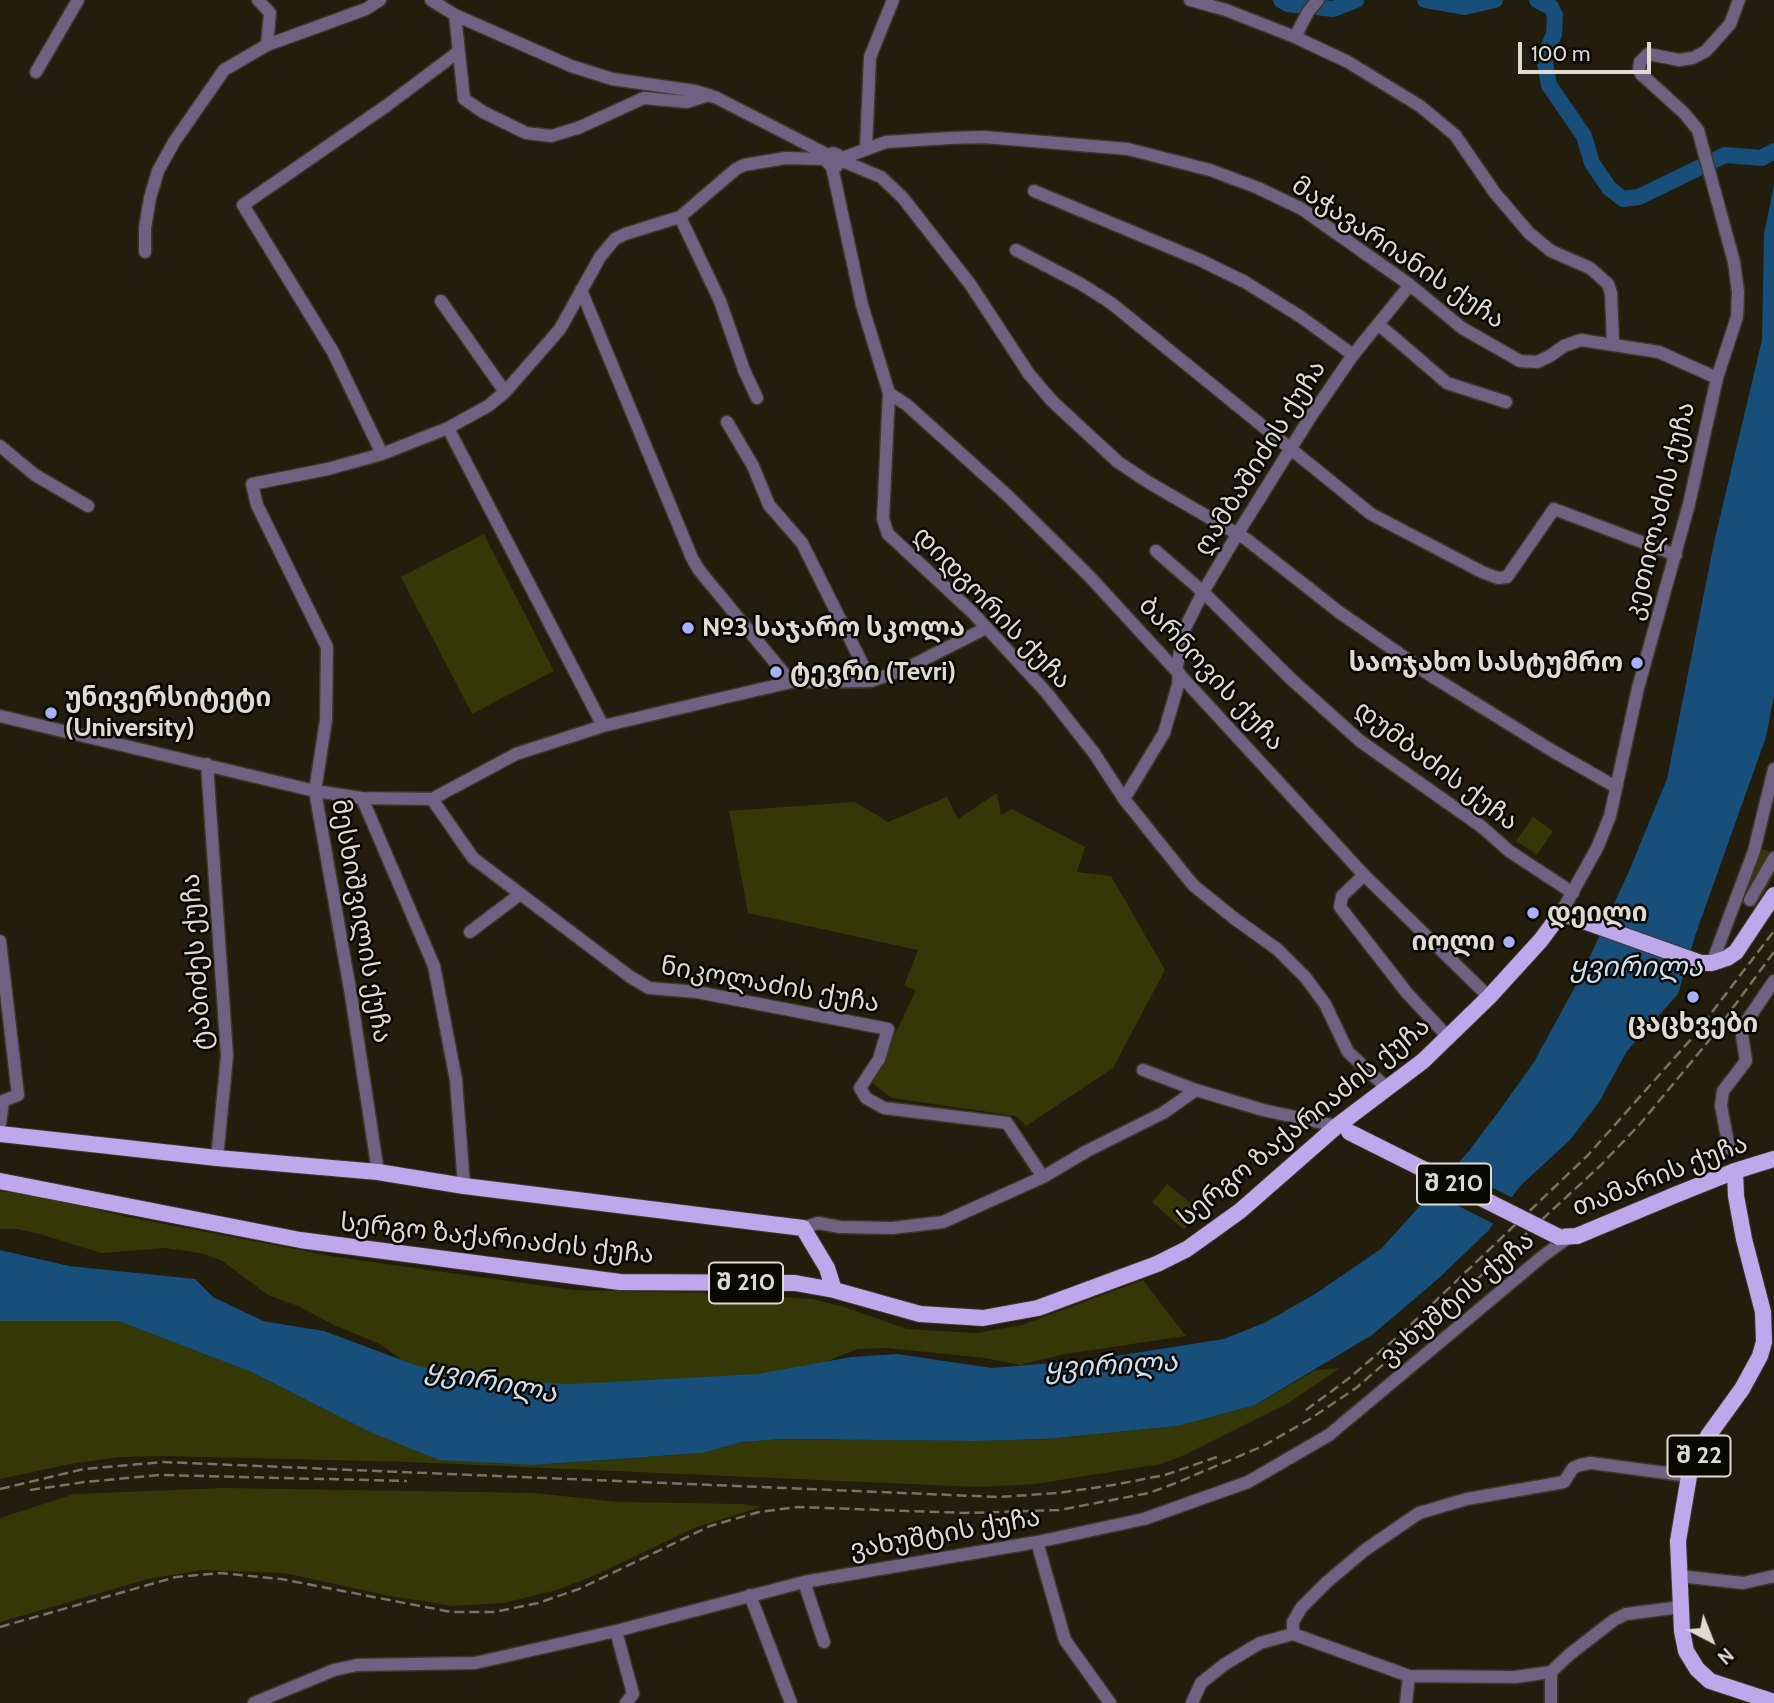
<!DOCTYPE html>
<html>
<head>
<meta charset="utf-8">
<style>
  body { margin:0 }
  #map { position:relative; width:1774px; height:1703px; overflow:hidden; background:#221d0d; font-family:Cabin,sans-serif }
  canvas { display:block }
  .north { position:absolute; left:1676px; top:1605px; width:70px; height:70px; -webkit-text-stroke:5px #0a0803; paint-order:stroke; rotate:138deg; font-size:19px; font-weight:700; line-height:28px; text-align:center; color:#dedbd0 }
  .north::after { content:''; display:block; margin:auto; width:24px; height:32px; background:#dedbd0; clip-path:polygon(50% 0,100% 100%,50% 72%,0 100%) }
  .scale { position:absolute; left:1518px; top:42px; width:133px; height:32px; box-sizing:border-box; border:4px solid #dedbd0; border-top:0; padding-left:9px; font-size:21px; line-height:24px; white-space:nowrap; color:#dedbd0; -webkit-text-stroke:5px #0a0803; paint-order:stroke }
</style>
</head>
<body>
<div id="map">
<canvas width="1774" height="1703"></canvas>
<div class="north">N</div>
<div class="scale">100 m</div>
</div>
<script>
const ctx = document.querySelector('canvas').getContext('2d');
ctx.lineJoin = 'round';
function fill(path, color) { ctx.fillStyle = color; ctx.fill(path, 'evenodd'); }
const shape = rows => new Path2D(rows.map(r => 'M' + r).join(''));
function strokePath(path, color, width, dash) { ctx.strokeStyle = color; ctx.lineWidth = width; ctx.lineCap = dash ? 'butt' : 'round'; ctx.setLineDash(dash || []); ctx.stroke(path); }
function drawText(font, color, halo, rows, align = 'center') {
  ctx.font = font + ' Cabin,"Noto Sans Georgian",sans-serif'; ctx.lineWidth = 5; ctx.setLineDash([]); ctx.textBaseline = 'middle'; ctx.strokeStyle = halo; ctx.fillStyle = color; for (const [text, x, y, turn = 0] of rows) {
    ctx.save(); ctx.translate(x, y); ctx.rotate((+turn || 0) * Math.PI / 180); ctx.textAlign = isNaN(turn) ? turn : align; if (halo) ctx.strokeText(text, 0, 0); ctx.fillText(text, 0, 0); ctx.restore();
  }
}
const green = shape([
  [484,534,554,671,472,714,401,577],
  [997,793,1001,815,1012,809,1085,847,1077,872,1111,876,1165,970,1113,1068,1026,1126,1016,1116,892,1098,872,1083,916,990,904,986,918,950,748,913,729,811,855,802,888,822,947,797,958,819],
  [1533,817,1553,831,1537,855,1516,841],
  [1760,848,1774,853,1774,875,1755,908,1741,902],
  [1167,1184,1200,1211,1184,1230,1152,1202],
  [0,1191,42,1196,123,1216,336,1257,573,1290,740,1294,812,1299,841,1306,907,1329,977,1333,1022,1325,1143,1280,1186,1336,1065,1354,1020,1365,985,1358,887,1348,858,1349,820,1364,687,1389,630,1405,417,1370,378,1343,336,1326,298,1306,268,1295,221,1260,200,1253,165,1248,101,1253,40,1234,17,1229,0,1229],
  [0,1321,118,1321,249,1371,370,1432,533,1465,702,1453,742,1442,782,1439,977,1441,1047,1439,1178,1426,1255,1405,1316,1370,1340,1368,1290,1402,1182,1456,1161,1464,1035,1484,978,1487,410,1462,164,1456,119,1457,70,1464,0,1479],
  [224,1488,535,1493,618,1502,741,1504,761,1507,694,1528,596,1575,557,1590,504,1603,453,1606,390,1596,284,1573,202,1570,148,1579,0,1622,0,1518,74,1494]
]);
const water = shape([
  [1774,185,1774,696,1766,737,1695,936,1678,994,1627,1051,1599,1102,1570,1140,1520,1186,1488,1231,1439,1278,1372,1335,1255,1405,1178,1426,1046,1439,977,1441,782,1439,742,1442,702,1453,533,1465,439,1460,370,1432,249,1371,118,1321,0,1321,0,1250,69,1266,195,1279,213,1297,263,1321,324,1331,418,1366,505,1382,574,1384,758,1374,851,1357,897,1354,992,1368,1090,1360,1224,1339,1266,1322,1315,1294,1382,1248,1468,1152,1502,1107,1534,1062,1582,974,1629,871,1667,779,1715,538,1762,340,1764,234]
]);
const pier = shape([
  [1450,1167,1515,1199,1496,1225,1429,1191]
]);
const river = shape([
  [1281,0,1288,4,1333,9,1356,0],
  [1425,0,1464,7,1495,0],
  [1537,0,1551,7,1555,15,1554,34,1544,57,1549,85,1584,136,1592,163,1609,188,1623,199,1639,197,1725,155,1762,158,1774,151]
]);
const minor = shape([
  [258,0,270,13,267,45],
  [431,0,455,15,571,66,612,79,695,91,717,98,828,155],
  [1190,0,1226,10,1295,37,1348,62,1420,106,1455,135,1495,193,1529,233,1551,251,1590,268,1608,284,1611,293,1613,344],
  [455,15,464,99,483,112,526,133,551,136,578,128,644,98,687,102,709,95],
  [1295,37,1308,12,1318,0],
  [36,72,78,0],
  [866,149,870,57,893,0],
  [840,159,886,142,950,138,984,137,1128,149,1210,170,1258,188,1302,209,1410,285,1462,328,1520,361,1537,362,1550,356,1564,346,1581,340,1659,352,1717,378],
  [840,160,881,177,903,198,970,284,1029,374,1052,401,1118,462,1148,482,1246,539,1339,612,1433,677,1551,750,1616,787],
  [832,167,837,166,840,160,838,155,833,153,828,155,826,161,832,167,862,305,889,393,883,519,888,534,972,612,1046,692,1094,753,1124,799,1193,885,1235,919,1277,949,1306,978,1325,1004,1348,1052,1387,1088],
  [1034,191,1200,260,1245,282,1301,317,1353,355],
  [680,217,720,301,744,370,757,398],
  [1016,250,1081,284,1111,303,1371,514,1482,572,1498,578,1507,577,1554,509,1676,555],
  [145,252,145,228,150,198,158,171,174,142,224,70,267,45,366,9,380,0],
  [581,290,692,558,699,570,791,682],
  [441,301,505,392],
  [1378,324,1447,383,1506,402],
  [889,393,907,405,1008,496,1090,577,1364,875,1489,997],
  [727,422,753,466,769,505,802,543,871,681],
  [448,428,603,726],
  [0,446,35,475,88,506],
  [382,454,333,352,243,205,386,106,458,52],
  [1156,551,1203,592,1291,679,1360,741,1482,827,1509,851,1573,893],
  [1176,670,1185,628,1203,592,1238,533,1311,416,1353,355,1410,285],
  [0,716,315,791,362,798,432,799,516,754,603,726,791,682,871,681,903,670,986,628],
  [207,764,227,1056,217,1158],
  [362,798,434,966,456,1080,464,1186],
  [432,799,473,858,629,976,649,988,697,992,888,1029,879,1059,860,1088,866,1098,884,1108,1007,1123,1043,1177],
  [1124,799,1164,733,1178,685,1179,673],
  [1364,875,1342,896,1340,907,1407,993,1449,1038],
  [1750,900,1774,858],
  [1561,913,1598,846,1610,816,1638,688,1689,504,1717,378,1737,317,1738,292,1734,262,1698,130,1684,113,1641,74,1639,69,1640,62,1648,54,1679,60,1693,58,1706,51,1730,24,1739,0],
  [470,932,519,895],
  [0,941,18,1095,3,1101,0,1124],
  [1712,963,1754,851,1774,769],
  [1143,1070,1196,1090,1263,1110,1337,1126],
  [1729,1148,1721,1106,1723,1091,1746,1061,1742,1035,1746,1022,1774,981],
  [378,1172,351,995,315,791,326,720,327,647,257,505,252,484,328,469,382,454,448,428,488,406,505,392,560,329,600,257,615,239,625,234,680,217,736,169,744,165,786,158,826,159],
  [803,1228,818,1223,840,1227,892,1228,943,1222,1043,1177,1087,1151,1163,1113,1196,1090],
  [1037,1542,1065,1640,1110,1703],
  [1679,1576,1743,1583,1774,1576],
  [804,1582,824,1642],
  [750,1595,791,1703],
  [616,1631,633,1694,626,1703],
  [1293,1634,1293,1622,1301,1608,1327,1582,1365,1550,1419,1513,1467,1499,1564,1482,1573,1468,1580,1465,1591,1463,1689,1476],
  [254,1703,334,1670,357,1665,475,1663,616,1631,804,1582,1037,1542,1144,1519,1248,1482,1329,1435,1543,1256,1569,1237],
  [1192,1703,1201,1683,1225,1664,1260,1643,1293,1634,1409,1676,1515,1677,1551,1672,1570,1654,1614,1620,1626,1614,1681,1607],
  [1406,1703,1409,1676],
  [1551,1703,1551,1672]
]);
const major = shape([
  [0,1134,217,1158,378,1172,464,1186,803,1228,827,1268,834,1290],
  [1735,1171,1736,1196,1744,1239,1763,1312,1764,1342,1760,1356,1742,1389,1708,1436,1689,1476,1678,1541,1682,1631,1686,1651,1697,1669,1710,1681,1774,1702],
  [0,1181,300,1240,620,1282,795,1283,834,1290,920,1314,983,1318,1038,1308,1157,1264,1187,1249,1240,1211,1337,1126,1423,1061,1489,997,1541,940,1561,913,1701,963,1712,963,1727,958,1736,952,1774,895],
  [1559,1237,1577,1236,1675,1195,1735,1171,1774,1159]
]);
const rail = shape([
  [1306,1410,1348,1379,1401,1334,1588,1155,1693,1037,1774,931],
  [0,1489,84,1469,163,1462,999,1497,1058,1493,1113,1485,1165,1475,1217,1457],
  [30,1490,85,1482,159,1475,407,1481],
  [0,1627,176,1577,221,1573,281,1579,451,1612,494,1612,538,1603,579,1589,710,1526,759,1512,798,1507,965,1513,1059,1510,1149,1493,1176,1483,1263,1446,1310,1419,1356,1388,1408,1343,1600,1166,1640,1124,1707,1043,1774,952]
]);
const majorBridge = shape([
  [1349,1132,1559,1237]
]);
const markers = [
  [688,628,7,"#a8b0fc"],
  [1637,663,7,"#a8b0fc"],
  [776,672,7,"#a8b0fc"],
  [51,713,7,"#a8b0fc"],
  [1533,913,7,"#a8b0fc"],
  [1509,942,7,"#a8b0fc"],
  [1693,997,7,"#a8b0fc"]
];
const shields = [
  [1454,1184,74],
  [746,1283,74],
  [1699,1456,63]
];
const shieldNames = [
  ["შ 210",1454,1184],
  ["შ 210",746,1283],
  ["შ 22",1699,1456]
];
const streetNames = [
  ["მაჭავარიანის ქუჩა",1398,253,34],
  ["ღამბაშიძის ქუჩა",1260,458,-58],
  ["კეთილაძის ქუჩა",1660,511,-76],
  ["დიდგორის ქუჩა",992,608,46],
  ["ბარნოვის ქუჩა",1211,674,47],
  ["დუმბაძის ქუჩა",1436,766,37],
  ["მესხიშვილის ქუჩა",361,921,80],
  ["ტაბიძეს ქუჩა",197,962,-94],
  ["ნიკოლაძის ქუჩა",770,985,10],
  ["სერგო ზაქარიაძის ქუჩა",1304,1122,-39],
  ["თამარის ქუჩა",1660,1176,-21],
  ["სერგო ზაქარიაძის ქუჩა",497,1239,6],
  ["ვახუშტის ქუჩა",1457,1299,-40],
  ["ვახუშტის ქუჩა",945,1534,-10]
];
const poiNames = [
  ["№3 საჯარო სკოლა",702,628],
  ["საოჯახო სასტუმრო",1623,663,"right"],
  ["ტევრი (Tevri)",790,672],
  ["უნივერსიტეტი",65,698],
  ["(University)",65,728],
  ["დეილი",1547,913],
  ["იოლი",1495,942,"right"],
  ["ცაცხვები",1693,1024,"center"]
];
const waterNames = [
  ["ყვირილა",1636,968],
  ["ყვირილა",1111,1366,-3],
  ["ყვირილა",491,1382,11]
];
fill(green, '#343806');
fill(water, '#174e7a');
fill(pier, '#221d0d');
strokePath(river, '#174e7a', 16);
strokePath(minor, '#3c3828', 15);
strokePath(major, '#3c3828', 18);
strokePath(minor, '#6d6282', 12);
strokePath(major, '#bea7eb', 16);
strokePath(rail, '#777365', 2.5, [10, 5]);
strokePath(majorBridge, '#3c3828', 18, []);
strokePath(majorBridge, '#bea7eb', 16);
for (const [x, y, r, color] of markers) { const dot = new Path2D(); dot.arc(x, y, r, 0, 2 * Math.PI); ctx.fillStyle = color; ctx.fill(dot); strokePath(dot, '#0a0803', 2.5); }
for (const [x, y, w] of shields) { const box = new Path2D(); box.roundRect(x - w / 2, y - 20.5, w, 41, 5); ctx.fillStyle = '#0a0803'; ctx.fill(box); strokePath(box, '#dedbd0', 2); }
drawText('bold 24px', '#dedbd0', null, shieldNames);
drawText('26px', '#dedbd0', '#0a0803', streetNames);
drawText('bold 26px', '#dedbd0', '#0a0803', poiNames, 'left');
drawText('italic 28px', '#cfe0f0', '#0a0803', waterNames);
</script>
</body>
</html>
